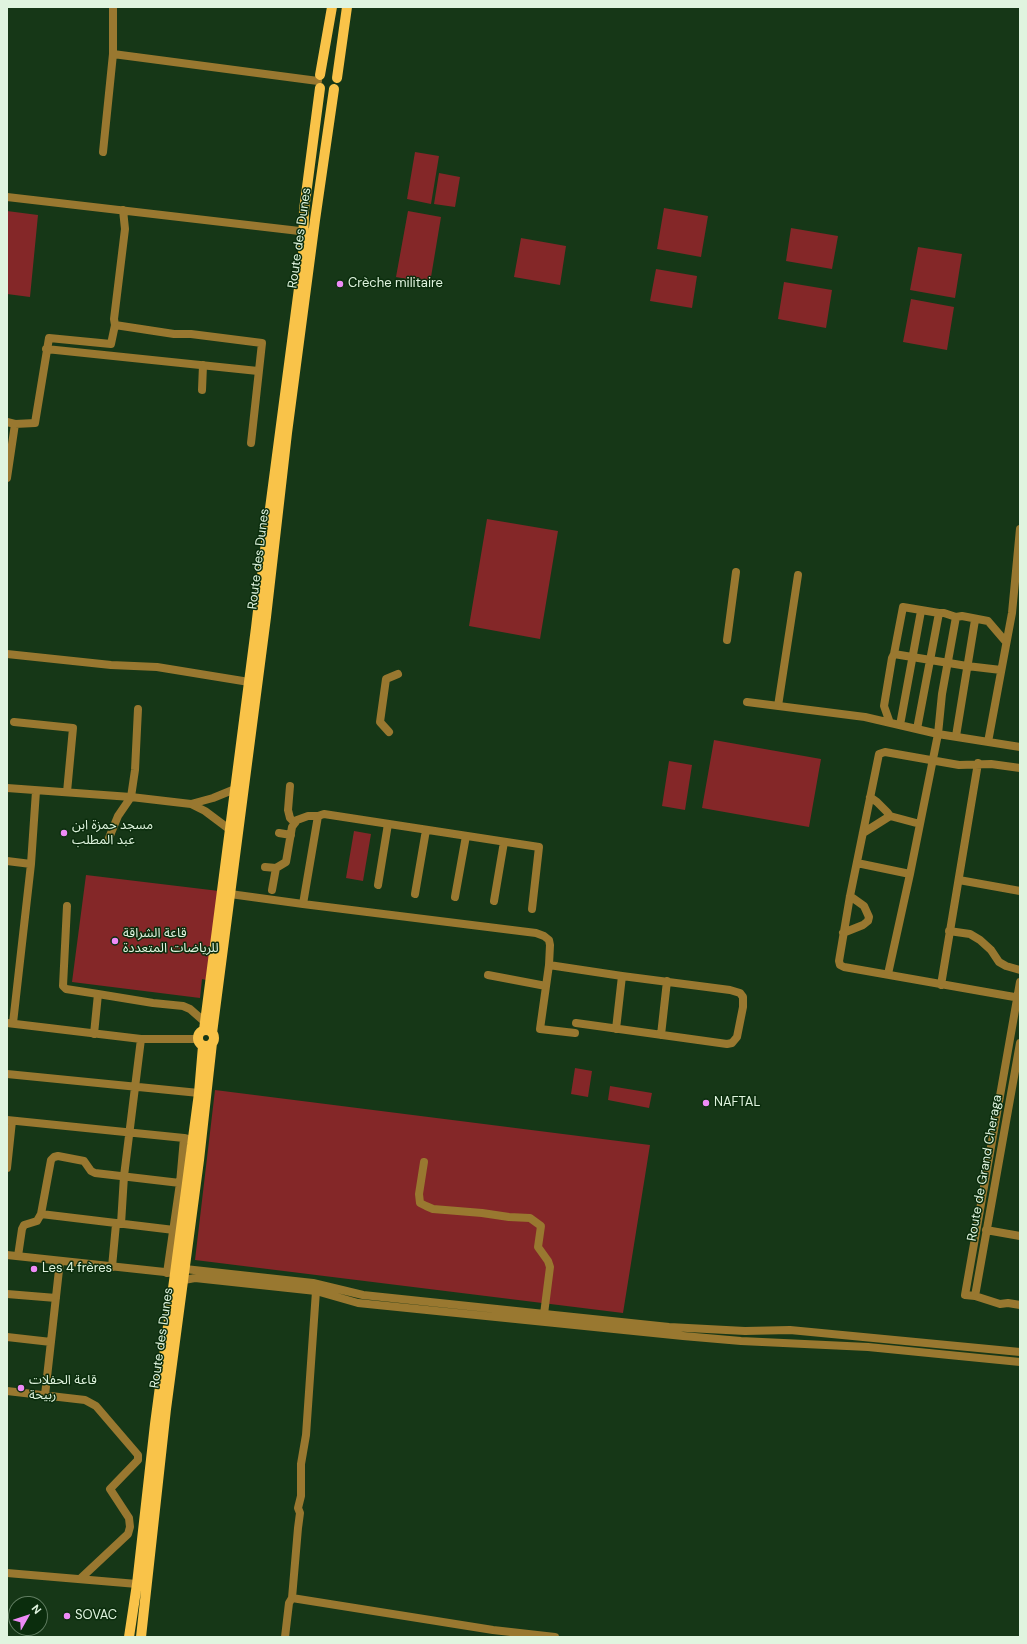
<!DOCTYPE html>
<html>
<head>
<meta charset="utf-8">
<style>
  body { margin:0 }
  #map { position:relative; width:1027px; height:1644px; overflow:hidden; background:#163717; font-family:"DM Sans",sans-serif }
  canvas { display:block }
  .frame { position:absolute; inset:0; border:8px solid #e0f4df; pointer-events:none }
  .north { position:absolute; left:8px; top:1596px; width:40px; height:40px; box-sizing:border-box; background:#0b2d0d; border:1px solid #607d61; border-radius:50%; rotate:51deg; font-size:11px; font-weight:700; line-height:16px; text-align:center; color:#e0f4df }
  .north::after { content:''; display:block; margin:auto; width:14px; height:18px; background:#ee8bf7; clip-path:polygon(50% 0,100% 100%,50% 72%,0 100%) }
</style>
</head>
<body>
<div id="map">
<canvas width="1027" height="1644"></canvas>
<div class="frame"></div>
<div class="north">N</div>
</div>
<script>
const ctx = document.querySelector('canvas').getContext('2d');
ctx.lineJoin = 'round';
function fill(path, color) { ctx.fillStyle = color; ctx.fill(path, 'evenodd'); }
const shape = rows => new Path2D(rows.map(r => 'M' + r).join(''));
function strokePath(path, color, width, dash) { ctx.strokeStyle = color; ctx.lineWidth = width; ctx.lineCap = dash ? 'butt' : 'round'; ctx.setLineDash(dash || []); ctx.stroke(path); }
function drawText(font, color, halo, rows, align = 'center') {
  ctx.font = font + ' "DM Sans","Noto Sans Arabic",sans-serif'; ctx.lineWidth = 3; ctx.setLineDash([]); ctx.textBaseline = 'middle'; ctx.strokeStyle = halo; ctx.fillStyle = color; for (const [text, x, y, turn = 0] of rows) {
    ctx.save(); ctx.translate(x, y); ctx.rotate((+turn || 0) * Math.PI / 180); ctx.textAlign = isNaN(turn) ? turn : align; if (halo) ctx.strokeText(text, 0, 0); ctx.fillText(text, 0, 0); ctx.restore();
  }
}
const green = shape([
  [415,152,439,156,431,204,407,199],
  [439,173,460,177,455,207,434,204],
  [664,208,708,216,701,257,657,249],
  [7,211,38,215,30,297,7,294],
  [408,211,441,217,430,283,396,277],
  [791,228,838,236,832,269,786,261],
  [521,238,566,246,560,285,514,277],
  [918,247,962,254,955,298,910,290],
  [656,269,697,276,692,308,650,301],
  [784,282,832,290,826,328,778,319],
  [911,299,954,307,947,350,903,342],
  [487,519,558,531,540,639,469,626],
  [714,740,821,759,809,827,702,808],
  [669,761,692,765,685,810,662,806],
  [354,831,371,834,363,881,346,878],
  [86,875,219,891,206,980,202,979,200,998,72,982],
  [575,1068,592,1071,588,1097,571,1094],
  [610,1086,652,1093,649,1108,608,1100],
  [215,1090,650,1145,623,1313,195,1260]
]);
const minor = shape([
  [113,54,318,81],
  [103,152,113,54,113,7],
  [7,197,308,232],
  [115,325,174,334,191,334,262,343,251,443],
  [46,349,258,371],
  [202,390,203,365],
  [7,422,15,424,35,423,49,338,111,344,115,325,114,319,125,229,123,210],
  [7,478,15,424],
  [727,640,736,572],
  [7,654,111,665,157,667,249,682],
  [894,654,967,666,1001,670],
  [747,702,865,717,938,734,1020,747],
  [778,706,798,575],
  [14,722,73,728,67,792],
  [890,723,884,706,892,658,894,654,903,607,939,613,944,613,956,617,962,616,988,621,1006,642],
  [900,725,921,611],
  [917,729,939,613],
  [389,732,380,722,386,679,398,674],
  [956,736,975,620],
  [988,742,1012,613,1020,529],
  [1020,768,991,764,959,765,885,752,879,754,850,896,839,961,840,965,844,967,1020,998],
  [290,786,288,810,290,818,295,823],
  [7,788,131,797,191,804,205,811,233,832],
  [870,797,877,802,887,812,890,816,920,824],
  [191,804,213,798,235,789],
  [279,833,291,835],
  [863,833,890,816],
  [109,838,118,816,131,797,135,770,138,709],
  [7,861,31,864],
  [857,863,910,874],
  [265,867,276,868],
  [959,880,1020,891],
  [378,885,388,824],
  [272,890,276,868,286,862,292,827,297,820,308,816,318,816],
  [230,894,303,904,536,933,544,936,549,940,550,945,549,965,540,1029,575,1033],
  [415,894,426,830],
  [455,897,466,836],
  [494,901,504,842],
  [303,904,318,816,324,814,539,847,532,909],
  [67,906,63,986,66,989,98,994,94,1034],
  [949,931,970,934,980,940,991,950,999,962,1006,966,1020,970],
  [843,933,863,925,868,921,869,917,864,906,850,896],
  [549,965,622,976,730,990,740,993,743,997,743,1007,737,1037,732,1043,727,1044,576,1023],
  [888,974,910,874,938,734,942,694,956,617],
  [488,975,546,986],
  [1020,982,965,1295,975,1296,1000,1304,1008,1303,1020,1305],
  [941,985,978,763],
  [98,994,153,1003,183,1006,190,1009,206,1023],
  [7,1023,141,1039,198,1039],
  [13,1023,31,864,36,791],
  [616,1029,622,976],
  [661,1035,667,981],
  [7,1074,199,1093],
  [7,1120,184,1138],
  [424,1162,419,1194,420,1203,426,1206,433,1209,482,1213,509,1217,530,1218,541,1226,538,1247,548,1261,550,1267,544,1314],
  [7,1168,12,1121],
  [41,1214,174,1230],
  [121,1224,124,1176,141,1039],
  [986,1230,1020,1236],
  [18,1256,22,1229,24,1225,37,1221,41,1214,51,1160,54,1157,58,1156,84,1161,91,1171,95,1173,180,1183],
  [112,1267,116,1224],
  [167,1273,180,1183,184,1138,188,1139],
  [7,1294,56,1298],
  [975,1296,1020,1043],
  [7,1337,51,1342],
  [7,1391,85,1400,96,1406,138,1455,138,1460,110,1489,129,1518,130,1527,128,1534,80,1579],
  [45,1395,60,1261],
  [7,1573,137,1584],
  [292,1598,493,1630,555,1637],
  [285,1637,289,1603,292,1598,298,1528,300,1513,298,1508,301,1496,301,1464,306,1435,316,1291]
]);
const tertiary = shape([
  [7,1255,174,1273],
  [185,1269,313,1283,363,1295,669,1327,745,1331,790,1330,1020,1352],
  [184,1280,195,1278,316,1291,358,1303,683,1336,741,1341,868,1347,1020,1362]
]);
const primary = shape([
  [320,75,332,7],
  [337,78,347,7],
  '198 1038a8 8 0 1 1 16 0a8 8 0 1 1-16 0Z',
  [204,1030,256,628,269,516,303,258,304,210,320,88],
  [212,1033,266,617,287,433,315,220,334,89],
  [129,1637,137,1584,155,1424,199,1093,203,1046],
  [141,1637,166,1409,199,1160,212,1043]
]);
const markers = [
  [340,284,4,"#ee8bf7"],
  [64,833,4,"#ee8bf7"],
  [115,941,4,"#ee8bf7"],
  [706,1103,4,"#ee8bf7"],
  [34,1269,4,"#ee8bf7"],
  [21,1388,4,"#ee8bf7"],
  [67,1616,4,"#ee8bf7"]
];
const streetNames = [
  ["Route des Dunes",300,238,-82],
  ["Route des Dunes",259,559,-83],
  ["Route de Grand Cheraga",985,1168,-80],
  ["Route des Dunes",162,1338,-82]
];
const poiNames = [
  ["Crèche militaire",348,284],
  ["مسجد حمزة ابن",72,826],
  ["عبد المطلب",72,841],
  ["قاعة الشراقة",123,934],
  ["للرياضات المتعددة",123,949],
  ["NAFTAL",714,1103],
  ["Les 4 frères",42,1269],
  ["قاعة الحفلات",29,1381],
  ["ربيحة",29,1396],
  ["SOVAC",75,1616]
];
fill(green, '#842728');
strokePath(minor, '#997830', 8);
strokePath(tertiary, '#997830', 8);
strokePath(primary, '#f9c349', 10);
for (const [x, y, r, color] of markers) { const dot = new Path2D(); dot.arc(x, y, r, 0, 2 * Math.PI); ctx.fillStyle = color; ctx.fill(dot); strokePath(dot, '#0b2d0d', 1.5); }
drawText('13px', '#e0f4df', '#0b2d0d', streetNames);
drawText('13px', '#e0f4df', '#0b2d0d', poiNames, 'left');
</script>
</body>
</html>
